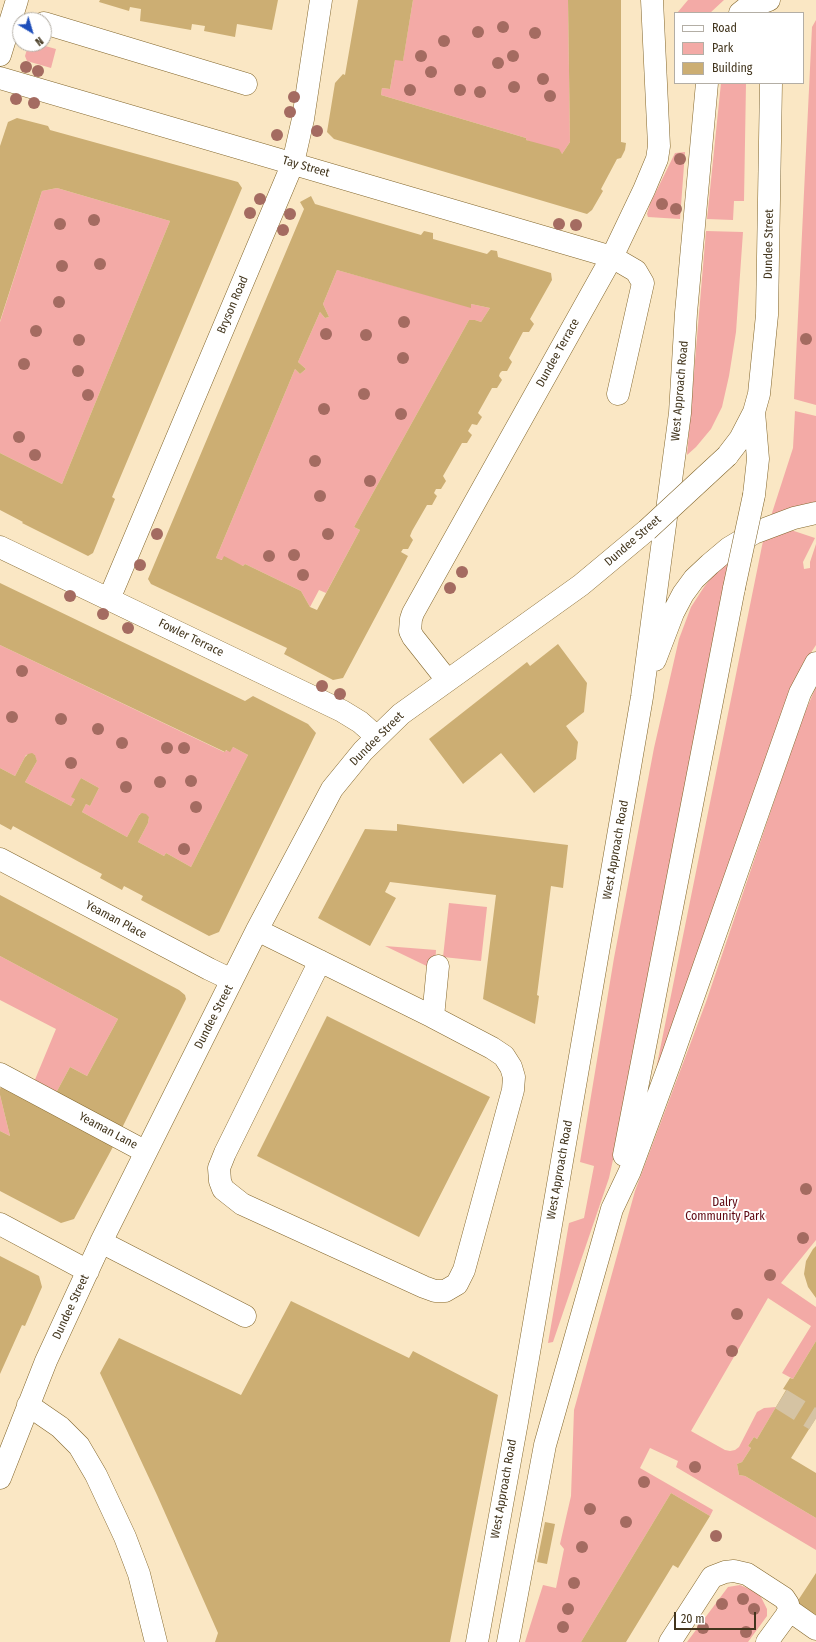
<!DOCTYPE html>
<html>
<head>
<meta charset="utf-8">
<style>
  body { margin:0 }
  #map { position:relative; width:816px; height:1642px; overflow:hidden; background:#fae7c4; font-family:"Fira Sans Condensed",sans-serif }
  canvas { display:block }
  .legend { position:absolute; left:674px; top:12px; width:130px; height:72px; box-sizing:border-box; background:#fff; border:1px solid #b3aea5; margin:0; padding:5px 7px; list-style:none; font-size:12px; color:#42351d }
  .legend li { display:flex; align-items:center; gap:8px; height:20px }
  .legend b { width:20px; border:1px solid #b3aea5 }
  .north { position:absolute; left:12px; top:12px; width:40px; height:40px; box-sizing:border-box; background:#fff; border:1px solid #b3aea5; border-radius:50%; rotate:142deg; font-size:11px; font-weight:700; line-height:16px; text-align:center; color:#42351d }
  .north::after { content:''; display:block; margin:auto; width:14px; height:18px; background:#1d4dba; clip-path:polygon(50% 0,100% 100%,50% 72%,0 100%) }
  .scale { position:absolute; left:674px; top:1612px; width:82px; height:18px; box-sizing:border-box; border:2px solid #42351d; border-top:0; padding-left:5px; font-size:12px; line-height:14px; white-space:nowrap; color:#42351d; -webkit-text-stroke:3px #fff; paint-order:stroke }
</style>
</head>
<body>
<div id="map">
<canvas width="816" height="1642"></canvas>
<ul class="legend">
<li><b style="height:5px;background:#fff"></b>Road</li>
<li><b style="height:11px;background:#f3aaa6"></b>Park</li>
<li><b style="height:11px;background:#ccae73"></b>Building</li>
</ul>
<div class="north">N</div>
<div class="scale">20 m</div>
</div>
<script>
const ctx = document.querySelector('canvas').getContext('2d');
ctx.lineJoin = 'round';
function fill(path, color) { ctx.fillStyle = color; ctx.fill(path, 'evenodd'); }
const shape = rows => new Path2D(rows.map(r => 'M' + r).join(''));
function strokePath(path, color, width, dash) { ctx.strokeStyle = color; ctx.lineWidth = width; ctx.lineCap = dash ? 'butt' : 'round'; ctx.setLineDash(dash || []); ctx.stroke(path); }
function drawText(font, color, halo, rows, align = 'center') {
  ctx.font = font + ' "Fira Sans Condensed",sans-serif'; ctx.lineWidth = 4; ctx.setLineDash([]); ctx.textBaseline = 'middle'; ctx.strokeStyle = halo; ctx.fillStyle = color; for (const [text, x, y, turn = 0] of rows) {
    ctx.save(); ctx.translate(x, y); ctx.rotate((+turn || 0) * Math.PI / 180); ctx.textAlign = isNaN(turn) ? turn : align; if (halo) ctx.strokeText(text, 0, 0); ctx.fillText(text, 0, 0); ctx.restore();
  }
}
const green = shape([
  [413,0,568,0,570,142,562,154,526,140,526,138,381,95,382,88,390,89,395,60,403,60],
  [688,0,724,0,710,13,677,13],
  [816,20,816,405,794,399,812,27],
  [30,44,38,44,56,49,51,68,27,61,25,56,28,46],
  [721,83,746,83,744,201,734,201,733,220,707,219],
  [685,152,680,219,648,217,647,214,650,204,675,153],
  [57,188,170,221,62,484,0,453,0,322,42,191],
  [706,231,743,232,736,332,729,376,722,407,711,429,696,447,687,455],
  [337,270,471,307,471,304,490,308,481,322,475,320,469,320,354,527,360,530,326,593,319,590,310,607,301,591,245,564,243,566,216,558,295,369,300,374,306,369,298,362,320,312,325,318,329,317,323,304],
  [795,411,816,416,816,503,771,516,793,448],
  [791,530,815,538,803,562,804,569,810,568,810,562,816,544,816,645,801,668,791,688,652,1089,763,541],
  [730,562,644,1018,609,1178,553,1342,548,1343,569,1223,584,1218,594,1166,580,1162,614,958,654,748,679,639,691,607,704,587,716,572],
  [0,645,224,752,233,747,248,755,191,867,166,853,164,856,138,842,148,823,149,817,140,814,139,815,127,837,82,812,86,804,90,806,99,788,81,778,75,799,71,806,25,782,37,761,34,754,26,755,15,776,0,768],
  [816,687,816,1240,781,1283,816,1307,816,1341,793,1379,782,1373,811,1326,768,1298,691,1431,725,1450,730,1451,735,1450,739,1447,757,1412,764,1408,776,1407,757,1439,754,1437,748,1446,751,1448,742,1462,737,1464,739,1475,745,1476,816,1518,816,1550,676,1467,678,1461,650,1448,640,1468,713,1510,710,1516,671,1493,581,1642,525,1642,543,1585,556,1588,564,1549,560,1544,571,1496,574,1410,635,1191,706,1002,802,719],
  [449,903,487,907,481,961,443,957],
  [385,946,436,950,435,970],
  [0,956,118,1019,87,1076,70,1067,56,1093,34,1082,56,1029,0,1000],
  [0,1095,10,1136,0,1131],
  [740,1585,756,1592,761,1597,767,1609,767,1616,748,1642,687,1642,728,1587]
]);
const building = shape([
  [100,0,278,0,272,30,237,24,235,37,204,31,205,26,192,24,191,30,140,21,141,9,130,7,129,11,99,2],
  [358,0,413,0,403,61,395,60,390,89,382,88,381,95,526,138,526,140,559,149,562,154,570,142,568,0,621,0,621,142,626,143,625,150,621,158,617,159,601,189,603,191,592,210,587,214,334,139,327,132,335,83,343,74,345,75],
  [17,118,48,126,50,130,238,182,242,188,112,497,115,499,93,553,88,556,22,523,23,522,0,510,0,453,62,484,170,221,57,188,42,191,0,321,0,146,8,122],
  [311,196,315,204,421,235,424,231,433,233,433,239,487,254,491,250,497,251,498,257,551,273,552,280,530,319,534,324,529,332,523,332,509,358,512,362,507,371,502,371,500,373,499,376,502,380,497,388,492,388,478,413,482,417,477,425,472,424,468,431,472,435,467,443,462,443,443,476,446,481,441,489,436,489,434,493,437,496,432,505,427,505,412,531,410,536,413,540,408,549,403,549,401,552,408,556,351,663,343,678,333,680,284,654,287,648,151,584,148,579,304,209,300,202],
  [337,270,471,308,471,304,490,308,481,322,475,320,469,320,354,527,360,530,317,610,310,607,301,591,245,564,243,566,224,556,222,560,216,558,295,369,300,374,306,369,298,362,320,312,325,318,329,317,323,304],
  [0,583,245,701,253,696,308,724,316,733,219,932,209,936,141,900,143,896,124,886,122,890,100,878,102,874,81,863,13,826,11,830,0,824,0,768,15,776,25,757,28,754,32,753,35,755,37,761,25,782,71,806,75,799,71,797,81,778,99,788,90,806,86,804,82,812,127,837,139,815,142,813,146,814,149,817,148,823,138,842,164,856,166,853,191,867,248,755,233,747,230,752,226,750,225,752,0,645],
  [558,644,587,683,584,712,566,726,578,742,576,759,534,793,501,753,463,784,429,739,527,662,530,666],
  [397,824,568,845,563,888,551,886,537,995,539,996,535,1024,483,999,496,895,390,882,385,892,396,898,370,946,318,918,365,829,397,831],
  [0,895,179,990,185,995,186,999,122,1128,56,1093,70,1067,87,1076,118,1019,0,956],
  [327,1016,490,1097,419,1237,257,1156],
  [2,1085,114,1145,74,1219,61,1223,0,1191,0,1131,10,1136,0,1095,0,1089],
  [816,1246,816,1298,808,1287,804,1274,806,1261,813,1249],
  [0,1256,39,1276,42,1287,25,1326,22,1325,0,1374],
  [291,1301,409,1358,413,1351,498,1395,450,1642,215,1642,218,1633,157,1495,100,1373,119,1338,241,1395],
  [816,1341,816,1418,791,1458,816,1473,816,1518,745,1476,739,1475,737,1464,742,1462,751,1448,748,1446,754,1437,757,1439,786,1390,783,1389,790,1378,793,1379],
  [671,1493,710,1516,678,1568,673,1565,626,1642,581,1642],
  [545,1522,555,1524,547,1564,537,1562],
  [816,1573,816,1616,797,1602]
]);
const minorTunnel = shape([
  [781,1399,815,1420]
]);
const minor = shape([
  [740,13,745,9,769,0],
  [44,23,246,84],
  [0,55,17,0],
  [0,78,612,257,636,271,643,283,618,394],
  [754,412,758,459,754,495],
  [727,456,740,439,754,412,759,394,767,315,771,83],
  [0,547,342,711,360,722,377,737],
  [109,599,293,163,303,119,321,0],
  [655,660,673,613,683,594,694,579,710,564,729,548,754,533,794,518,816,513],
  [447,680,413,637,410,631,411,619,413,613,612,257,644,190,657,159,659,146,652,0],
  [0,859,209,969,232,980],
  [257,930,433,1017,492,1048,504,1056,511,1067,514,1077,513,1090,464,1270,457,1284,445,1291,435,1291,424,1287,242,1204,223,1189,220,1181,219,1168,225,1153,320,961],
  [433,1017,438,966],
  [0,1074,146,1152],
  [624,1155,734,588],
  [0,1224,88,1271],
  [101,1242,245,1316],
  [28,1405,60,1427,79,1446,96,1475,125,1537,139,1574,156,1642],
  [0,1478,46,1361,101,1242,257,930,332,789,363,751,401,714,581,585,647,530],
  [789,1610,816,1629],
  [477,1642,517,1422,642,697,680,413,686,313,707,83],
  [508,1642,545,1445,612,1209,630,1171,670,1063,800,693,816,663],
  [670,1642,712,1577,725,1572,734,1571,747,1574,784,1598,788,1604,789,1610,786,1616,767,1642]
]);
const minorBridge = shape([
  [647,530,727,456],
  [734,588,754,495]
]);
const trees = [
  [503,27],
  [478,32],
  [535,33],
  [444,41],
  [421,56],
  [513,56],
  [498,63],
  [26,67],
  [38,71],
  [431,72],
  [543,79],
  [514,87],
  [410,90],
  [460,90],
  [480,92],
  [550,96],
  [294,97],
  [16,99],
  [34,103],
  [290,112],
  [317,131],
  [277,135],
  [680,159],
  [260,199],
  [662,204],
  [676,209],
  [250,213],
  [290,214],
  [94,220],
  [60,224],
  [559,224],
  [576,225],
  [283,230],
  [100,264],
  [62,266],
  [59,302],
  [404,322],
  [36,331],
  [326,334],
  [366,335],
  [806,339],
  [79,340],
  [403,358],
  [24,364],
  [78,371],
  [364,394],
  [88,395],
  [324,409],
  [401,414],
  [19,437],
  [35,455],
  [315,461],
  [370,481],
  [320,496],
  [157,534],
  [328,534],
  [294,555],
  [269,556],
  [140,565],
  [462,572],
  [303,575],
  [450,588],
  [70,596],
  [103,614],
  [128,628],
  [22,671],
  [322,686],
  [340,694],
  [12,717],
  [61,719],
  [98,729],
  [122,743],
  [167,748],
  [184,748],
  [71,763],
  [191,781],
  [160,782],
  [126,787],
  [196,807],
  [184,849],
  [806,1189],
  [803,1238],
  [770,1275],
  [737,1314],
  [732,1351],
  [695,1467],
  [644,1482],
  [590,1509],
  [626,1522],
  [716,1536],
  [582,1547],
  [574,1583],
  [743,1599],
  [722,1604],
  [568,1609],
  [754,1609],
  [563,1627],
  [703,1628],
  [746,1632]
];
const streetNames = [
  ["Tay Street",306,167,16],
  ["Dundee Street",769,244,-89],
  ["Bryson Road",233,305,-67],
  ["Dundee Terrace",558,353,-61],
  ["West Approach Road",680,391,-85],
  ["Dundee Street",633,541,-41],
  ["Fowler Terrace",191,638,26],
  ["Dundee Street",377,739,-45],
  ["West Approach Road",616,850,-80],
  ["Yeaman Place",116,920,28],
  ["Dundee Street",214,1017,-63],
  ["Yeaman Lane",108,1131,28],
  ["West Approach Road",560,1170,-80],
  ["Dundee Street",71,1307,-65],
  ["West Approach Road",504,1489,-80]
];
const parkNames = [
  ["Dalry",725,1203],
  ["Community Park",725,1217]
];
fill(green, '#f3aaa6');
fill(building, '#ccae73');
strokePath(minorTunnel, '#d5c3a3', 22, [22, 11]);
strokePath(minor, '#82662c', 23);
strokePath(minor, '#fff', 22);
strokePath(minorBridge, '#82662c', 23, []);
strokePath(minorBridge, '#fff', 22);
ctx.fillStyle = '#a46b61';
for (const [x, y] of trees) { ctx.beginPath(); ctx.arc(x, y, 6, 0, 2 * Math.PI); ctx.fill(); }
drawText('12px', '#42351d', '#fff', streetNames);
drawText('12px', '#5d0610', '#fff', parkNames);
</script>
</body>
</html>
